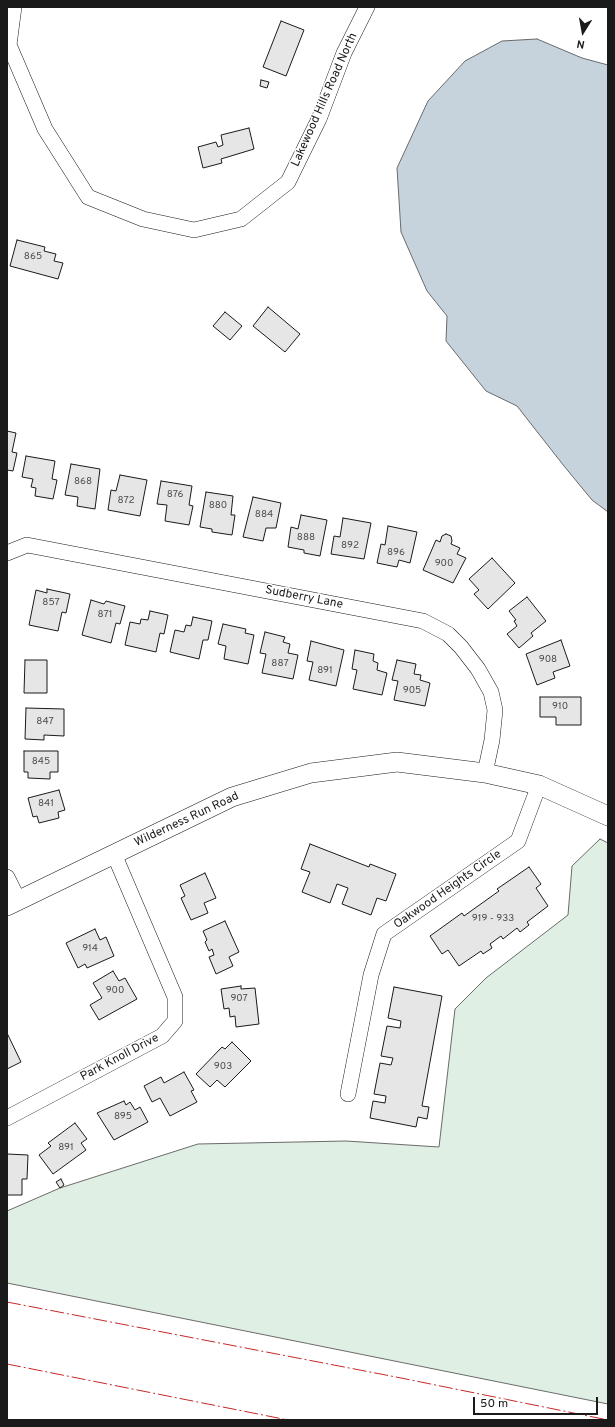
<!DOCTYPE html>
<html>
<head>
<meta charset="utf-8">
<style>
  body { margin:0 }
  #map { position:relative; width:615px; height:1427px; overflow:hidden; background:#fff; font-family:Overpass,sans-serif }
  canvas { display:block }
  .frame { position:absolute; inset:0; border:8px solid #1a1a1a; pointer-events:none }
  .north { position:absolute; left:563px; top:12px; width:40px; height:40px; -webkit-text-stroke:3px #fff; paint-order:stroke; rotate:191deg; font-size:11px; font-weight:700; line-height:16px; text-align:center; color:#1a1a1a }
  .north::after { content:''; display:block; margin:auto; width:14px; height:18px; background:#1a1a1a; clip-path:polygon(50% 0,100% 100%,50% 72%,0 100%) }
  .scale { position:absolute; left:473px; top:1397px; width:125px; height:18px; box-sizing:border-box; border:2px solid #1a1a1a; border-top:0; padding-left:5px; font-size:12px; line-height:14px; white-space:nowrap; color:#1a1a1a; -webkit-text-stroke:3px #fff; paint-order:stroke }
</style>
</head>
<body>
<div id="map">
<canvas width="615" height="1427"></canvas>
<div class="frame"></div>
<div class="north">N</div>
<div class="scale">50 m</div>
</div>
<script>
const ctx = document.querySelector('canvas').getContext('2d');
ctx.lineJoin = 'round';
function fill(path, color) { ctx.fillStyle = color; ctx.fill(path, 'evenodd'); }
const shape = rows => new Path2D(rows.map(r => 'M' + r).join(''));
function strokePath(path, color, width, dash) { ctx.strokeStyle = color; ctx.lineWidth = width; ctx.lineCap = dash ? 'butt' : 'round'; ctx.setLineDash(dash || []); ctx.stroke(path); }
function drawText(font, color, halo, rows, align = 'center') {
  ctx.font = font + ' Overpass,sans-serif'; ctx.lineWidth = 3; ctx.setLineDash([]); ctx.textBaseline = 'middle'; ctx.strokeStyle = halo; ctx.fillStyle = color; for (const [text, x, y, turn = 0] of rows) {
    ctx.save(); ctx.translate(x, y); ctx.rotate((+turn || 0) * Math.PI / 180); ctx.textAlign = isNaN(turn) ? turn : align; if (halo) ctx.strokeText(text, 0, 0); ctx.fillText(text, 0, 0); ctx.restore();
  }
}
const green = shape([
  [600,839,608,843,608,1404,7,1283,7,1211,60,1188,198,1144,346,1141,439,1147,455,1009,486,978,568,915,572,866,600,839]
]);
const water = shape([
  [537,39,582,58,608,65,608,512,592,500,564,466,517,406,486,391,446,341,447,316,427,291,401,232,397,168,428,101,465,61,502,41,537,39]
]);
const building = shape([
  [281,21,304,30,286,76,263,67,281,21],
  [261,80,269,82,267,88,260,86,261,80],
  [249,128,254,149,221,159,222,163,203,168,198,147,216,142,218,147,223,145,221,135,249,128],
  [17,240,45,247,44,251,56,254,54,261,63,263,58,279,10,266,17,240],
  [268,307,300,334,285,352,253,326,268,307],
  [225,312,242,326,230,340,213,326,225,312],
  [7,431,16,433,12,452,17,453,13,471,7,470,7,431],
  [26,456,55,461,52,479,57,480,53,499,35,496,36,488,31,487,33,479,22,477,26,456],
  [71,464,100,469,95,509,77,506,78,497,65,495,71,464],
  [120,475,147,480,140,516,108,510,111,490,116,491,120,475],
  [161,481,192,486,189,505,193,506,189,525,165,521,167,505,157,504,161,481],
  [206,492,233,496,231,515,235,515,232,535,212,532,212,529,200,527,206,492],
  [253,497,281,503,276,528,266,528,263,541,243,537,253,497],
  [301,515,327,520,320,556,304,553,304,550,288,547,291,527,298,529,301,515],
  [343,518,371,523,364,559,331,554,334,536,340,537,343,518],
  [388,526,417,532,410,563,399,560,397,567,377,563,381,544,385,545,388,526],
  [446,534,451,536,452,541,451,544,460,548,457,554,466,558,453,583,423,570,436,540,440,542,442,536,446,534],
  [492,558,515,583,488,609,474,594,479,590,469,579,492,558],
  [47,589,70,594,66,613,62,612,58,631,29,625,36,590,47,593,47,589],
  [527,597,546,621,531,633,533,636,519,648,507,634,517,626,514,621,516,620,509,611,527,597],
  [91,600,104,604,106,601,125,606,120,624,116,623,111,643,82,635,91,600],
  [150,611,168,615,164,634,160,633,156,652,125,645,130,622,140,624,141,619,148,620,150,611],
  [193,617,212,621,208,640,203,640,199,659,170,652,175,630,184,632,186,625,191,626,193,617],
  [223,624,246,629,245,633,254,635,248,664,224,659,226,646,218,644,223,624],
  [265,632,285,637,283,642,290,644,288,653,298,655,293,679,262,673,266,654,260,653,265,632],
  [561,640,570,666,553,672,555,678,537,685,526,654,561,640],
  [311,641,344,650,336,686,309,680,313,662,307,661,311,641],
  [355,650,374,654,373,661,378,663,377,670,387,673,382,695,353,689,357,670,352,669,355,650],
  [25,660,47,660,47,693,24,693,25,660],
  [397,660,416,664,414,674,421,675,420,680,430,683,425,706,394,700,398,681,392,680,397,660],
  [540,697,581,697,581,725,556,725,556,717,540,717,540,697],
  [26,708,64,709,64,736,44,735,44,740,25,739,26,708],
  [24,751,58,751,58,772,50,772,50,779,28,778,28,772,24,772,24,751],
  [59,790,65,810,58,812,59,818,39,823,37,816,33,817,28,798,59,790],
  [310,844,369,867,370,864,396,874,386,901,377,898,371,915,342,904,348,888,337,884,330,903,302,892,310,872,301,869,310,844],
  [529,867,541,884,536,888,548,906,527,922,529,925,520,932,517,928,503,939,501,936,490,944,492,948,483,954,481,951,459,966,448,950,442,954,430,936,462,913,464,916,499,891,497,889,529,867],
  [205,873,216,898,204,903,208,913,191,920,181,898,185,896,180,885,205,873],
  [225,921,239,952,229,957,233,966,216,974,209,957,214,955,212,949,209,951,205,942,207,940,203,931,225,921],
  [95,929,100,940,106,937,114,956,87,968,85,964,78,968,66,943,95,929],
  [113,971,119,981,125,978,137,999,99,1020,90,1005,102,998,93,983,113,971],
  [241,986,241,989,255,988,259,1024,236,1027,235,1016,230,1017,229,1008,224,1009,221,989,241,986],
  [394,987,442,996,422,1106,429,1107,427,1119,418,1117,416,1127,370,1118,373,1101,385,1103,386,1096,374,1094,380,1063,391,1065,393,1058,381,1056,387,1026,400,1028,401,1021,388,1018,394,987],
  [7,1033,21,1062,7,1069,7,1033],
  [232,1042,251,1061,225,1087,217,1080,210,1087,196,1074,222,1047,225,1049,232,1042],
  [184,1072,194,1090,191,1091,197,1102,170,1116,160,1098,152,1102,144,1086,161,1077,164,1083,184,1072],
  [124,1101,126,1105,130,1102,135,1110,140,1107,148,1122,114,1140,97,1113,124,1101],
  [75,1123,87,1139,81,1143,86,1150,53,1174,39,1155,51,1146,48,1143,75,1123],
  [7,1154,28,1155,27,1179,22,1179,22,1195,7,1195,7,1154],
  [61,1179,64,1185,60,1188,56,1182,61,1179]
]);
const minor = shape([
  [14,7,9,45,45,129,88,197,143,219,194,230,241,219,288,182,319,119,344,53,367,7],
  [7,553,27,545,423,621,448,634,461,647,478,669,491,692,495,710,492,740,485,773],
  [7,877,18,899],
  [348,1094,371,975,384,934,518,841,539,785],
  [7,1118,162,1036,175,1021,175,997,114,854]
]);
const tertiary = shape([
  [7,906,232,797,311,773,397,762,485,773,539,785,608,816]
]);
const power = shape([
  [7,1302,396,1377,608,1420],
  [7,1364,288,1420]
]);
const numberNames = [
  ["865",33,257],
  ["868",83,482],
  ["876",175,495],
  ["872",126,501],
  ["880",218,506],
  ["884",264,515],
  ["888",306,538],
  ["892",350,546],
  ["896",396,553],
  ["900",444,564],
  ["857",51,603],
  ["871",105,615],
  ["908",548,660],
  ["887",280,664],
  ["891",325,671],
  ["905",412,691],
  ["910",560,707],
  ["847",45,722],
  ["845",41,762],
  ["841",46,804],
  ["919 - 933",493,919],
  ["914",90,949],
  ["900",115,991],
  ["907",239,999],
  ["903",223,1067],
  ["895",123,1117],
  ["891",66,1148]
];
const streetNames = [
  ["Lakewood Hills Road North",325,100,-66],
  ["Sudberry Lane",304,598,11],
  ["Wilderness Run Road",187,820,-25],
  ["Oakwood Heights Circle",448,890,-35],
  ["Park Knoll Drive",120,1058,-28]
];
fill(green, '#e0efe3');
strokePath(green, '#6a6a6a', 1);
fill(water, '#c6d2dc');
strokePath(water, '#6a6a6a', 1);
fill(building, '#e6e6e6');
strokePath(building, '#1a1a1a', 1);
strokePath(minor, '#1a1a1a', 16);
strokePath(tertiary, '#1a1a1a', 20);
strokePath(minor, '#fff', 15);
strokePath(tertiary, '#fff', 19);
strokePath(power, '#c62828', 1, [14, 3, 2, 3]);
drawText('10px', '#4d4d4d', null, numberNames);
drawText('12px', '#1a1a1a', '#fff', streetNames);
</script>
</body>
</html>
